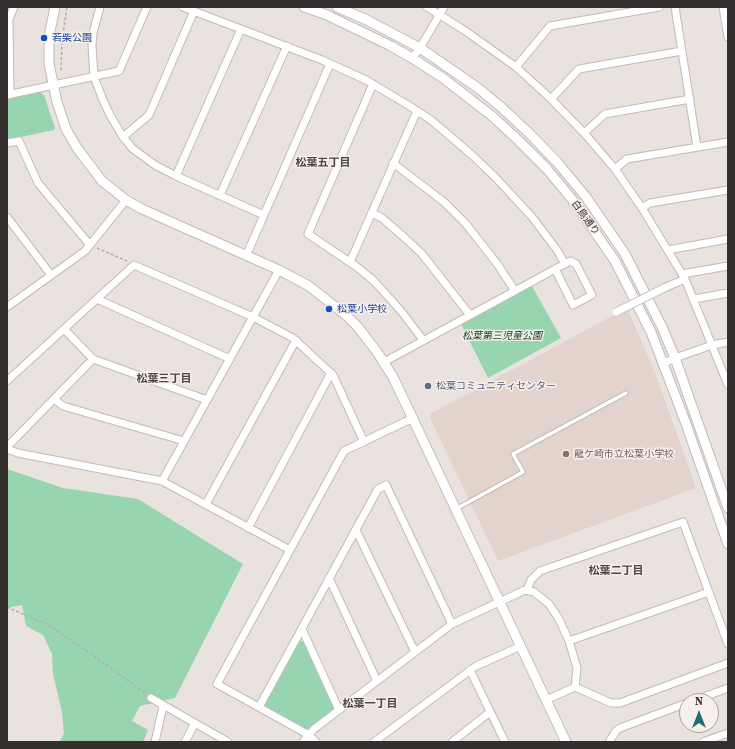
<!DOCTYPE html>
<html>
<head>
<meta charset="utf-8">
<style>
  body { margin:0 }
  #map { position:relative; width:735px; height:749px; overflow:hidden; background:#eae2df; font-family:"Source Serif 4",serif }
  canvas { display:block }
  .frame { position:absolute; inset:0; border:8px solid #33302f; pointer-events:none }
  .north { position:absolute; left:679px; top:693px; width:40px; height:40px; box-sizing:border-box; background:#f7efec; border:1px solid #a9a3a0; border-radius:50%; rotate:0deg; font-size:11px; font-weight:700; line-height:16px; text-align:center; color:#33302f }
  .north::after { content:''; display:block; margin:auto; width:14px; height:18px; background:#206c72; clip-path:polygon(50% 0,100% 100%,50% 72%,0 100%) }
</style>
</head>
<body>
<div id="map">
<canvas width="735" height="749"></canvas>
<div class="frame"></div>
<div class="north">N</div>
</div>
<script>
const ctx = document.querySelector('canvas').getContext('2d');
ctx.lineJoin = 'round';
function fill(path, color) { ctx.fillStyle = color; ctx.fill(path, 'evenodd'); }
const shape = rows => new Path2D(rows.map(r => 'M' + r).join(''));
function strokePath(path, color, width, dash) { ctx.strokeStyle = color; ctx.lineWidth = width; ctx.lineCap = dash ? 'butt' : 'round'; ctx.setLineDash(dash || []); ctx.stroke(path); }
function drawText(font, color, halo, rows, align = 'center') {
  ctx.font = font + ' "Source Serif 4","Noto Sans JP",serif'; ctx.lineWidth = 3; ctx.setLineDash([]); ctx.textBaseline = 'middle'; ctx.strokeStyle = halo; ctx.fillStyle = color; for (const [text, x, y, turn = 0] of rows) {
    ctx.save(); ctx.translate(x, y); ctx.rotate((+turn || 0) * Math.PI / 180); ctx.textAlign = isNaN(turn) ? turn : align; if (halo) ctx.strokeText(text, 0, 0); ctx.fillText(text, 0, 0); ctx.restore();
  }
}
const built = shape([
  [627,308,655,372,696,488,498,561,431,420,430,414]
]);
const green = shape([
  [40,92,44,95,55,128,54,130,7,140,7,99],
  [532,286,561,338,488,378,461,324],
  [7,469,63,488,138,499,243,564,175,698,140,706,132,721,148,730,143,742,59,742,64,734,62,712,53,674,52,654,43,635,26,626,22,605,7,608],
  [299,641,304,641,333,705,333,710,309,728,306,729,266,707,265,703]
]);
const path = shape([
  [61,70,62,40,67,7],
  [97,248,127,261],
  [7,607,50,626,94,656,146,694]
]);
const lane = shape([
  [456,509,523,472,513,454,626,393]
]);
const street = shape([
  [100,7,93,33,92,45,94,77,103,100,110,115,123,137,133,149,155,165,176,176,264,215],
  [183,7,322,60,366,80,408,105,431,120,472,155,496,178,532,217,557,250,565,264],
  [427,7,464,30,516,67,551,99,584,133,615,169,642,208,685,279,728,385],
  [675,7,697,147],
  [723,7,728,37],
  [412,58,420,48,444,7],
  [516,67,550,26,659,7],
  [373,84,308,234,357,267,374,281,401,311,423,340],
  [10,94,9,19,14,7],
  [7,95,119,71,147,7],
  [551,99,579,69,682,51],
  [584,133,605,114,690,99],
  [123,137,149,115,194,11],
  [7,143,19,141,38,183,90,245],
  [393,163,444,202,466,224,498,265,515,291],
  [615,169,627,159,728,142],
  [176,176,241,29],
  [220,195,287,46],
  [642,208,650,203,728,190],
  [372,213,382,218,405,238,422,254,470,315],
  [7,217,51,275],
  [668,250,728,239],
  [246,256,330,64],
  [350,262,417,111],
  [682,274,728,266],
  [664,288,685,279],
  [97,299,230,359],
  [694,299,728,293],
  [7,307,85,251,126,200],
  [64,329,93,359,207,400],
  [384,362,570,261,576,264,592,295,573,305,555,269],
  [664,363,675,358,712,345,728,342],
  [7,381,134,265,253,317,293,338,333,375,364,442],
  [54,399,63,406,184,441],
  [7,447,93,359],
  [7,449,18,453,162,481,290,550],
  [162,481,279,270],
  [206,504,296,340],
  [248,528,331,373],
  [356,530,415,652],
  [329,578,377,681],
  [527,590,531,580,540,571,683,522,728,644],
  [302,629,339,710],
  [569,641,709,592],
  [470,670,505,742],
  [151,698,228,742],
  [546,700,575,687,611,703,620,703,728,663],
  [693,701,728,688],
  [259,707,378,489,386,485,452,624],
  [155,742,163,706],
  [185,742,195,723],
  [303,742,314,729,452,624,525,590,534,592,549,604,559,619,569,641,577,668,575,687],
  [316,742,309,735,217,684,344,451,413,418],
  [374,742,476,666,521,646],
  [452,742,490,712],
  [609,742,616,731,620,728,687,703],
  [703,742,728,733]
]);
const secondary = shape([
  [55,7,50,31,49,46,49,64,57,102,66,129,77,148,102,181,126,200,142,209,279,270,309,286,347,316,358,327,377,352,393,377,566,742],
  [304,7,327,15,391,46,412,58,443,78,492,116,519,141,547,169,575,203,615,261,651,332,685,421,728,544],
  [337,7,367,20,420,48,478,88,501,107,529,133,557,162,586,197,625,254,662,327,675,358,728,508]
]);
const streetBridge = shape([
  [616,312,664,288]
]);
const markers = [
  [44,38,4,"#1a4fb4"],
  [329,309,4,"#1a4fb4"],
  [428,386,4,"#5c6f8a"],
  [566,454,4,"#8d6e63"]
];
const transitNames = [
  ["若柴公園",52,38],
  ["松葉小学校",337,309]
];
const streetNames = [
  ["白鳥通り",585,218,54]
];
const parkNames = [
  ["松葉第三児童公園",502,336]
];
const serviceNames = [
  ["松葉コミュニティセンター",436,386]
];
const educationNames = [
  ["龍ケ崎市立松葉小学校",574,454]
];
const neighbourhoodNames = [
  ["松葉五丁目",323,163],
  ["松葉三丁目",164,379],
  ["松葉二丁目",616,571],
  ["松葉一丁目",370,704]
];
fill(built, '#e3d3cd');
fill(green, '#96d5af');
strokePath(lane, '#c2bab7', 5.5);
strokePath(street, '#c2bab7', 9);
strokePath(secondary, '#c2bab7', 11);
strokePath(path, '#b2acaa', 1.5, [3, 2]);
strokePath(lane, '#fff', 3.5);
strokePath(street, '#fff', 7);
strokePath(secondary, '#fff', 9);
strokePath(streetBridge, '#c2bab7', 9, []);
strokePath(streetBridge, '#fff', 7);
for (const [x, y, r, color] of markers) { const dot = new Path2D(); dot.arc(x, y, r, 0, 2 * Math.PI); ctx.fillStyle = color; ctx.fill(dot); strokePath(dot, '#f7efec', 1.5); }
drawText('10px', '#164399', '#f7efec', transitNames, 'left');
drawText('10px', '#33302f', '#f7efec', streetNames);
drawText('italic 10px', '#0e4128', '#f7efec', parkNames);
drawText('10px', '#4e5e75', '#f7efec', serviceNames, 'left');
drawText('10px', '#785e54', '#f7efec', educationNames, 'left');
drawText('bold 11px', '#4b4441', '#f7efec', neighbourhoodNames);
</script>
</body>
</html>
